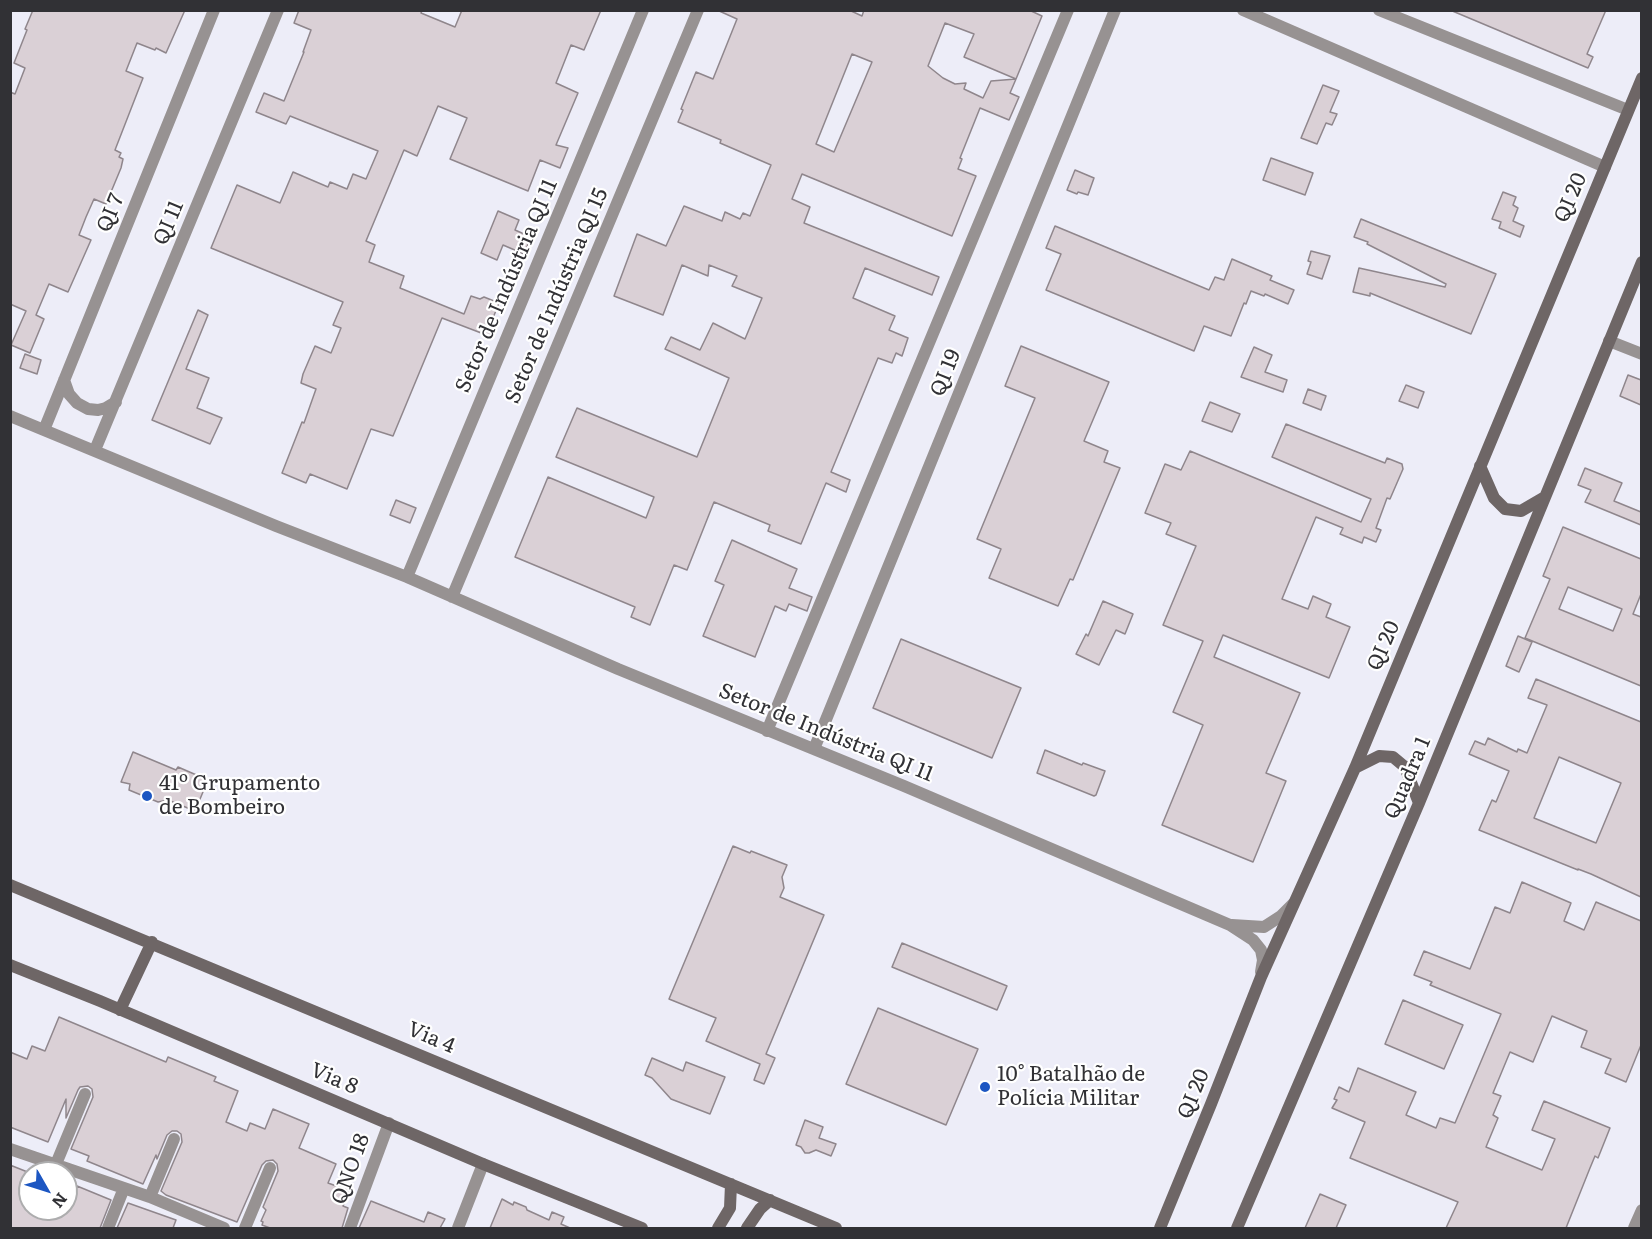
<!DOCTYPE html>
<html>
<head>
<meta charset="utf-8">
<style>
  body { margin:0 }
  #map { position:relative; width:1652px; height:1239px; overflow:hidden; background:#ededf8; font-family:Literata,serif }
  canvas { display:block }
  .frame { position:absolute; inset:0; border:12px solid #313135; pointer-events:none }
  .north { position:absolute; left:18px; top:1161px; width:60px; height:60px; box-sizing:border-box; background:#fff; border:2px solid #adadae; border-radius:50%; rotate:129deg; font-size:16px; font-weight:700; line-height:24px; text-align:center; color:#313135 }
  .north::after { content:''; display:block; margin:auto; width:21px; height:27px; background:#1c56c2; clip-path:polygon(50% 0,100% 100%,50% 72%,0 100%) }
</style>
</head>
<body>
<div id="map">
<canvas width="1652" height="1239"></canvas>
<div class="frame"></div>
<div class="north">N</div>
</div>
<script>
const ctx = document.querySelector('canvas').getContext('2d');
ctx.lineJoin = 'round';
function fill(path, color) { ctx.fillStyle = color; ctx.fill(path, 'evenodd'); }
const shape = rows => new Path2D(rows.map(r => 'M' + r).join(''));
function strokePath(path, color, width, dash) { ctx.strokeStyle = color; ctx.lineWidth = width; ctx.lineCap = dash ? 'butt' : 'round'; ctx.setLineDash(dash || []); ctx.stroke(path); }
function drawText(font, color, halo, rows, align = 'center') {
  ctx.font = font + ' Literata,serif'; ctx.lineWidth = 4.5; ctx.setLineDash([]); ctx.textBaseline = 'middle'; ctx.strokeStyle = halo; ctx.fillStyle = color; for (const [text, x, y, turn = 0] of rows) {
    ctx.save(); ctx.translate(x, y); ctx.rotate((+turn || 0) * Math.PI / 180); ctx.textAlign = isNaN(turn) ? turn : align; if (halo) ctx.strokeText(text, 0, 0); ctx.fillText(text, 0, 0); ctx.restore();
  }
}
const building = shape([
  [33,10,185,10,166,53,156,48,155,50,137,43,126,71,143,78,115,150,121,153,119,157,123,159,121,168,106,204,94,199,86,217,79,235,91,240,68,292,49,284,36,315,44,319,30,353,11,345,26,311,10,304,10,92,15,94,25,68,14,63,27,30,25,29,33,10],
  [299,10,422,10,421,13,455,27,462,10,601,10,584,50,571,45,556,83,578,93,556,145,568,148,560,168,540,160,528,191,450,159,467,118,438,106,417,156,404,150,366,241,375,245,369,262,404,276,400,288,464,314,471,296,480,299,484,297,499,303,493,318,497,320,489,336,442,318,393,436,371,429,347,489,310,474,306,483,282,473,302,422,304,423,316,389,301,383,303,374,315,346,331,353,341,328,333,325,343,302,211,248,237,185,280,203,293,172,328,187,330,182,347,189,353,174,366,179,378,151,290,116,286,124,256,112,264,93,284,101,304,52,303,52,311,30,294,23,299,10],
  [717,10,849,10,862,16,864,10,1029,10,1042,16,1016,79,964,57,974,34,945,23,928,66,943,78,955,84,966,83,964,89,983,98,991,81,1016,79,1010,93,1019,97,1009,120,980,108,960,158,962,159,958,169,976,176,952,236,802,174,792,199,810,207,804,223,939,277,932,295,865,268,853,298,895,316,889,330,908,338,902,356,896,353,892,363,878,358,831,472,850,480,846,492,826,483,801,544,768,531,770,525,714,502,687,570,674,565,650,625,631,617,635,607,515,557,548,477,646,518,654,497,556,457,577,408,697,457,729,378,665,349,671,337,700,350,713,323,745,339,762,298,732,286,737,276,709,265,708,276,682,265,663,315,614,296,637,234,666,246,684,206,722,221,725,212,740,219,743,213,750,216,771,165,720,143,721,140,678,122,683,110,681,109,696,72,713,79,737,19,717,10],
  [852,54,872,62,834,152,816,144,852,54],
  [1450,10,1606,10,1587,54,1593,57,1588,68,1450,10],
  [1323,85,1339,91,1330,112,1337,114,1332,125,1326,123,1317,144,1301,138,1323,85],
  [1271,158,1313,173,1305,195,1263,180,1271,158],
  [1075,170,1094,178,1088,195,1078,192,1077,194,1067,190,1075,170],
  [1503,192,1516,197,1513,205,1518,208,1513,221,1524,226,1520,237,1499,228,1501,222,1492,219,1503,192],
  [498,211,519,220,515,230,531,237,524,254,503,245,497,260,481,253,498,211],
  [1361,219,1496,274,1471,334,1370,293,1370,296,1353,292,1359,268,1445,287,1446,284,1367,244,1368,242,1354,237,1361,219],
  [1055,226,1209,290,1215,277,1224,280,1232,259,1272,276,1270,280,1294,290,1288,304,1265,294,1264,296,1251,291,1246,304,1244,303,1231,336,1204,326,1194,351,1046,290,1061,254,1046,248,1055,226],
  [1311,251,1330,256,1322,279,1307,274,1311,262,1308,261,1311,251],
  [198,310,208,315,186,369,209,378,197,408,222,418,210,444,152,420,198,310],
  [1021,346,1109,382,1084,441,1108,451,1104,462,1120,468,1073,580,1070,579,1058,606,989,578,1001,549,977,539,1035,398,1005,386,1021,346],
  [1254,347,1272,355,1265,372,1287,380,1283,392,1241,377,1254,347],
  [25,354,41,360,37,374,20,368,25,354],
  [1628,375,1641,380,1641,405,1620,396,1628,375],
  [1406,385,1424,392,1418,408,1399,401,1406,385],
  [1308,389,1326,396,1321,410,1303,403,1308,389],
  [1210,402,1240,414,1232,432,1202,421,1210,402],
  [1286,424,1385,463,1387,458,1402,464,1403,469,1390,499,1387,498,1376,528,1381,530,1376,542,1364,537,1362,543,1340,534,1343,528,1316,517,1282,599,1308,609,1313,596,1331,604,1326,617,1350,627,1329,678,1223,635,1214,657,1300,693,1266,773,1286,781,1253,862,1162,825,1203,725,1173,712,1203,641,1163,625,1196,546,1166,534,1171,523,1145,513,1165,464,1181,470,1190,451,1361,522,1371,499,1272,457,1286,424],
  [1585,468,1622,483,1614,501,1641,512,1641,525,1585,502,1591,490,1578,485,1585,468],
  [396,500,416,508,410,523,390,515,396,500],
  [1563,527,1641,559,1641,594,1633,614,1641,617,1641,686,1525,638,1550,579,1543,576,1563,527],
  [1568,587,1622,609,1613,631,1559,609,1568,587],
  [732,540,797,569,789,588,812,597,807,611,789,604,786,611,775,606,755,657,703,636,724,585,715,581,732,540],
  [1103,601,1133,614,1125,634,1116,630,1099,665,1076,654,1086,634,1088,636,1103,601],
  [1518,636,1532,642,1519,672,1506,666,1518,636],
  [901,639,1021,688,992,758,873,708,901,639],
  [1536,679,1641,722,1641,897,1591,874,1578,869,1578,870,1479,830,1492,800,1496,802,1509,771,1469,754,1475,741,1485,745,1488,738,1517,752,1518,749,1527,753,1547,705,1528,698,1536,679],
  [1559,757,1621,783,1596,843,1534,818,1559,757],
  [1045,750,1082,765,1083,763,1105,771,1096,795,1094,796,1037,773,1045,750],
  [133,752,176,770,178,767,208,780,195,811,168,800,158,802,129,790,130,784,121,782,133,752],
  [733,846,750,853,751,851,787,865,782,877,784,888,780,897,824,915,766,1054,775,1058,764,1084,754,1080,760,1064,706,1041,716,1018,669,999,733,846],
  [1522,882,1571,903,1564,921,1584,930,1596,902,1641,921,1641,1045,1626,1082,1605,1073,1611,1059,1581,1047,1587,1031,1552,1016,1533,1062,1510,1052,1493,1093,1501,1096,1493,1115,1498,1118,1486,1147,1542,1170,1555,1139,1532,1130,1544,1101,1610,1128,1598,1158,1595,1156,1590,1168,1566,1228,1446,1228,1458,1202,1350,1158,1365,1122,1332,1108,1337,1100,1334,1099,1339,1087,1349,1092,1358,1068,1416,1092,1406,1115,1436,1128,1440,1118,1455,1123,1501,1014,1430,985,1432,982,1414,975,1424,951,1470,969,1495,907,1510,913,1522,882],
  [902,943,1007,986,997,1010,892,967,902,943],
  [1403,1000,1463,1025,1444,1069,1385,1044,1403,1000],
  [878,1008,978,1049,946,1125,846,1084,878,1008],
  [59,1017,166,1062,168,1057,216,1077,214,1081,238,1091,226,1122,247,1131,250,1123,265,1129,273,1109,309,1124,299,1148,336,1164,328,1183,350,1191,343,1206,348,1208,342,1228,270,1228,262,1225,263,1222,261,1221,266,1210,263,1207,278,1171,277,1164,273,1160,266,1161,262,1165,237,1222,166,1195,161,1191,182,1142,181,1134,177,1131,172,1131,167,1135,157,1159,156,1155,143,1184,87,1161,89,1156,71,1149,93,1097,92,1089,88,1086,80,1087,78,1090,66,1118,66,1099,48,1142,10,1127,10,1052,27,1059,32,1046,45,1051,59,1017],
  [652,1058,683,1071,686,1062,725,1077,710,1114,671,1099,652,1078,645,1075,652,1058],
  [805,1120,823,1127,819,1138,836,1144,831,1156,816,1150,809,1153,805,1153,801,1147,796,1145,805,1120],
  [10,1165,30,1173,30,1201,26,1209,68,1209,77,1186,111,1200,100,1228,10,1228,10,1165],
  [1320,1194,1346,1205,1336,1228,1305,1228,1320,1194],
  [502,1199,513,1205,514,1202,526,1207,527,1210,549,1220,552,1212,564,1217,561,1224,570,1228,490,1228,502,1199],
  [371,1201,424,1222,428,1212,445,1219,440,1228,359,1228,371,1201],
  [128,1203,176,1220,173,1228,117,1228,128,1203]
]);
const street = shape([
  [1243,10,1605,167],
  [1379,10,1628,110],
  [1609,341,1642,354],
  [64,380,69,394,77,403,88,409,98,410,106,408,116,402],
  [10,416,276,526,407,577,618,669,904,786,1230,925,1253,940,1261,950,1263,960,1261,972],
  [44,430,214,10],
  [95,450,278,10],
  [407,577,643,10],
  [452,597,698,10],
  [767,731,1068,10],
  [814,749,1115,10],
  [1232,925,1264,927,1281,916,1293,904],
  [10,1149,150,1197,224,1228],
  [56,1164,85,1094],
  [150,1197,174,1139],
  [108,1228,124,1188],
  [245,1228,270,1168],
  [350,1228,389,1123],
  [458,1228,483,1164],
  [1634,1228,1642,1210]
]);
const secondary = shape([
  [1480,466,1494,498,1505,509,1521,511,1545,497],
  [1355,768,1379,756,1393,757,1405,767,1419,803],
  [10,885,836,1228],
  [10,965,100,1001,483,1164,642,1228],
  [120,1010,152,942],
  [718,1228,730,1208,731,1184],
  [747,1228,760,1209,770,1200],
  [1160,1228,1211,1104,1261,977,1355,768,1642,78],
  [1237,1228,1419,803,1642,262]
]);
const markers = [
  [147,796,6,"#1c56c2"],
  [985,1087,6,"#1c56c2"]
];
const streetNames = [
  ["QI 20",1571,198,-67],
  ["QI 7",111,213,-68],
  ["QI 11",169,223,-67],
  ["Setor de Indústria QI 11",507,286,-67],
  ["Setor de Indústria QI 15",557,296,-67],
  ["QI 19",946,373,-68],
  ["QI 20",1384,646,-67],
  ["Setor de Indústria QI 11",826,733,22],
  ["Quadra 1",1408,778,-67],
  ["Via 4",431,1038,23],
  ["Via 8",334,1079,23],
  ["QI 20",1194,1094,-68],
  ["QNO 18",351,1169,-70]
];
const poiNames = [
  ["41º Grupamento",159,784],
  ["de Bombeiro",159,808],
  ["10° Batalhão de",997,1075],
  ["Polícia Militar",997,1099]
];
fill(building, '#dad0d6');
strokePath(building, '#8f868c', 1.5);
strokePath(street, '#979292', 12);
strokePath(secondary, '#6e6666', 12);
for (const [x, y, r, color] of markers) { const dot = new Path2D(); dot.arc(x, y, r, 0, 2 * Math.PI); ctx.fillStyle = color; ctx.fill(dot); strokePath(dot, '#fff', 2); }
drawText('21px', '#313135', '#fff', streetNames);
drawText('21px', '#313135', '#fff', poiNames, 'left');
</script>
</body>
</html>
